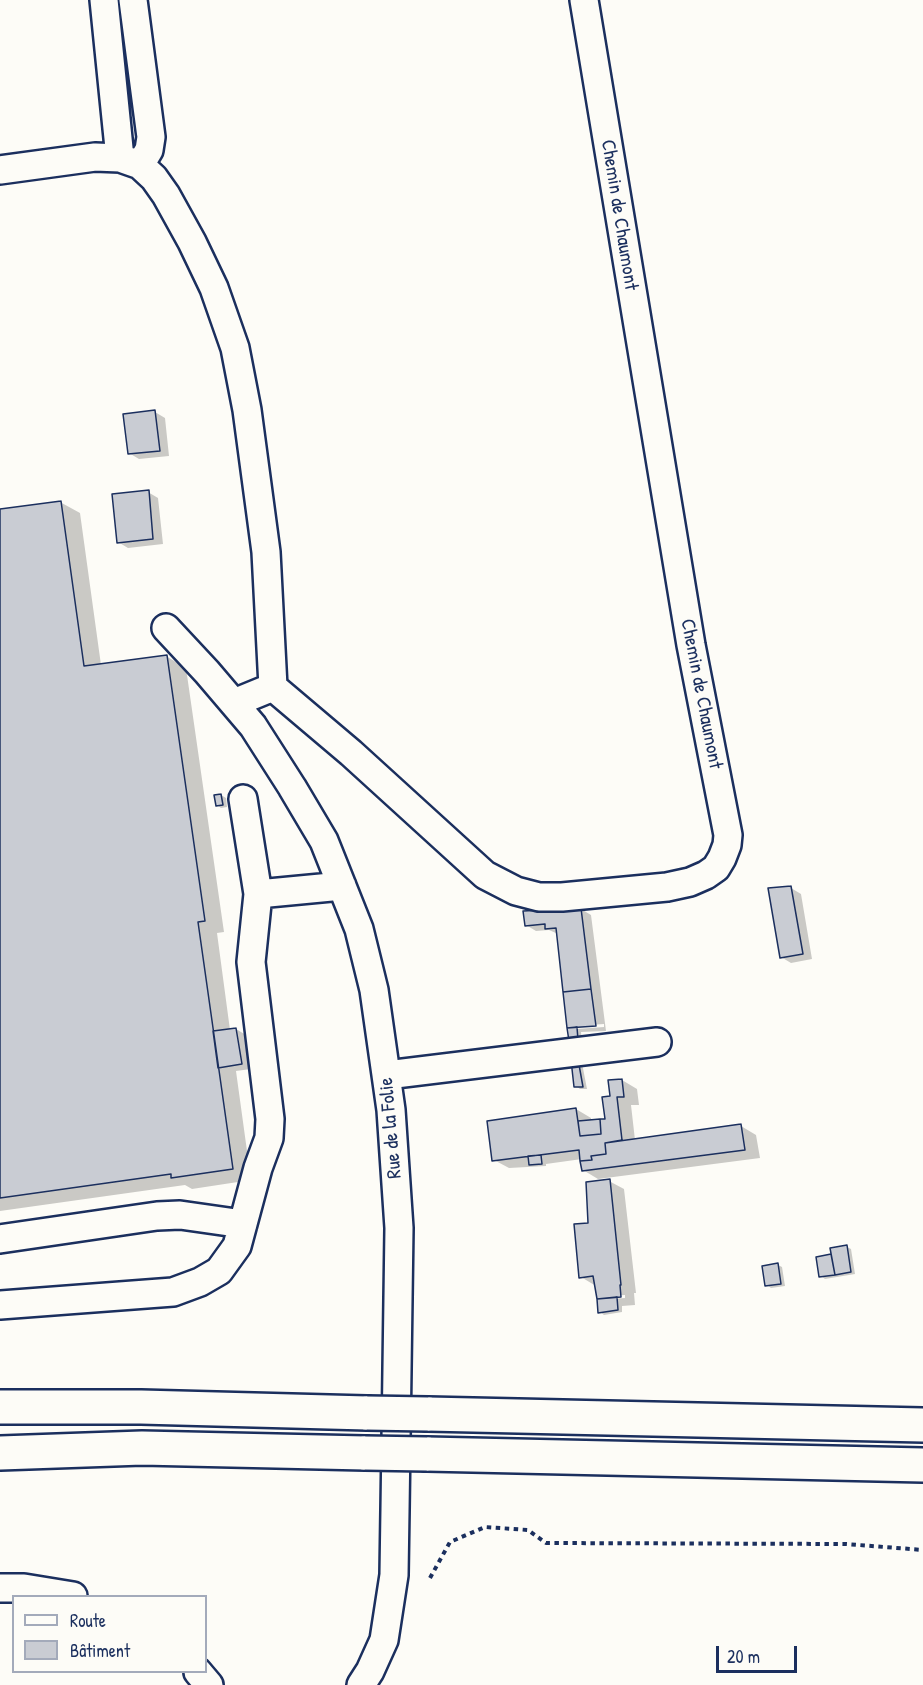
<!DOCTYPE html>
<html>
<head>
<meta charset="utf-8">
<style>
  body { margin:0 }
  #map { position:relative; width:923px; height:1685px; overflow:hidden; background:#fdfcf7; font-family:"Patrick Hand",sans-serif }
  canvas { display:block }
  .legend { position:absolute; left:12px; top:1595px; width:195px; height:78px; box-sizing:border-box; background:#fdfcf7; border:2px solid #a3aaba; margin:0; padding:8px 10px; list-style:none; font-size:18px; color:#1b2f5e }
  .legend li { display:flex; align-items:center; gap:12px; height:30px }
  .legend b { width:30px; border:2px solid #a3aaba }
  .scale { position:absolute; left:716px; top:1646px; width:81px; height:27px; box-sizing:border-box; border:3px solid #1b2f5e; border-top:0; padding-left:8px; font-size:18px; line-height:21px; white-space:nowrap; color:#1b2f5e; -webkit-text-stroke:4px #fdfcf7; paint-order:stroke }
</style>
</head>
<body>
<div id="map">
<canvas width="923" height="1685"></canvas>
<ul class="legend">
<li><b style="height:8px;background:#fdfcf7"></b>Route</li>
<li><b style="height:16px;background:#c9ccd3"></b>Bâtiment</li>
</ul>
<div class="scale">20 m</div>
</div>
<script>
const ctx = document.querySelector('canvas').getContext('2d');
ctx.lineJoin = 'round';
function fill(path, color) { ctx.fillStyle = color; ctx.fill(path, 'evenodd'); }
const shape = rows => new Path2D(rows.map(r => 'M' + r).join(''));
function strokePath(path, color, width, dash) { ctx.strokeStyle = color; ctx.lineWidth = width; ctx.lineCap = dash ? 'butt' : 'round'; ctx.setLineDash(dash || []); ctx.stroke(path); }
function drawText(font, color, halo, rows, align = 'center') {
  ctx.font = font + ' "Patrick Hand",sans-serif'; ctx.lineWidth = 4.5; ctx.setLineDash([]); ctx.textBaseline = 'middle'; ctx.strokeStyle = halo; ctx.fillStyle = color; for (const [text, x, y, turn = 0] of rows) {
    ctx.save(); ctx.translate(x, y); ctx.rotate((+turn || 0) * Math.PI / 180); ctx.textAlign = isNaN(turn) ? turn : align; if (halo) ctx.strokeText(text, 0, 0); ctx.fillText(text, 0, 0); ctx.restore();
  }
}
const shadow = shape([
  [155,412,165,418,169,456,139,459,129,453],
  [148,492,158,498,163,544,128,548,118,542],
  [60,502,80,513,101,665,166,656,186,668,224,932,217,933,230,1030,236,1029,246,1035,251,1069,236,1071,251,1180,192,1189,185,1185,0,1211,0,510],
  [221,795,226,798,227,807,221,808,217,805],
  [791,888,801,894,812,959,791,963,781,957],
  [581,909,591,915,606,1031,581,1032,582,1041,575,1042,558,934,549,930,536,931,526,925],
  [604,1024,604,1027,576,1029,576,1026],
  [573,1061,582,1063,587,1089,580,1089,576,1086],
  [622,1080,637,1089,639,1105,631,1105,635,1140,741,1126,756,1135,760,1158,598,1179,583,1170,582,1159,546,1164,546,1166,509,1168,494,1160,576,1109,591,1118,591,1122,606,1120,612,1098],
  [609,1181,624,1189,636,1293,634,1293,635,1305,622,1306,622,1312,604,1315,600,1312,596,1286,581,1277,590,1225],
  [625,1295,625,1298,610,1299,610,1296],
  [847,1247,851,1249,855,1274,825,1279,821,1276,818,1258,833,1256],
  [778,1265,782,1267,785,1286,771,1288,767,1285]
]);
const building = shape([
  [155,410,160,451,128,454,123,414,155,410],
  [149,490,153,539,117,543,112,494,149,490],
  [61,501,84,666,167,655,205,921,198,922,233,1169,171,1178,171,1174,0,1198,0,509,61,501],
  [221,794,223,805,216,806,214,795,221,794],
  [791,886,803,954,780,958,768,888,791,886],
  [581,908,591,989,563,992,556,928,545,929,545,924,525,926,523,911,581,908],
  [591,989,596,1026,567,1028,563,992,591,989],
  [577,1027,578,1040,569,1041,567,1028,577,1027],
  [236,1028,242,1064,218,1068,213,1031,236,1028],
  [578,1059,583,1087,574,1087,571,1060,578,1059],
  [622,1079,624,1097,617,1097,622,1140,605,1143,606,1154,591,1156,592,1160,580,1161,579,1150,492,1161,487,1121,576,1108,580,1136,601,1134,600,1119,605,1119,602,1097,610,1096,608,1080,622,1079],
  [600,1119,601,1134,580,1136,578,1121,600,1119],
  [741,1124,745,1150,582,1171,580,1161,592,1160,591,1156,606,1154,605,1143,741,1124],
  [541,1155,542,1164,529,1165,528,1156,541,1155],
  [610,1179,621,1285,620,1285,621,1297,597,1299,593,1276,579,1278,574,1224,588,1223,586,1182,610,1179],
  [847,1245,851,1272,835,1275,830,1248,847,1245],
  [831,1254,835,1275,819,1277,816,1257,831,1254],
  [778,1263,781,1284,765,1286,762,1266,778,1263],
  [617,1297,618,1310,598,1313,597,1299,617,1297]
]);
const path = shape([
  [430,1578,450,1542,485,1527,528,1530,546,1543,846,1544,923,1550]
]);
const minor = shape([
  [104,0,120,158],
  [133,0,151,137,149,150,140,165],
  [0,170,95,157,120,158,140,165,154,178,166,195,192,242,214,288,235,348,247,410,266,552,273,687,234,703],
  [166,628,207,672,253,726,292,787,324,841,359,929,374,990,391,1110,399,1228,395,1510,394,1575,384,1640,370,1671,361,1685],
  [273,687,351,753,485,875,516,891,539,897,562,897,667,887,690,882,706,875,716,868,722,858,727,845,728,835,691,645,584,0],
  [258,894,342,886],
  [387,1075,657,1042],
  [0,1239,157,1216,180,1215,243,1224],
  [0,1305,173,1292,200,1282,219,1271,237,1246,258,1168,269,1138,270,1119,251,962,258,894,243,799],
  [0,1588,24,1588,73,1596],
  [198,1672,209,1685]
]);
const highway = shape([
  [0,1407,141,1407,367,1413],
  [428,1414,923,1425],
  [0,1453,142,1448,365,1453],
  [427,1454,923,1465]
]);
const highwayBridge = shape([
  [367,1413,428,1414],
  [365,1453,427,1454]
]);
const streetNames = [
  ["Chemin de Chaumont",619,215,81],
  ["Chemin de Chaumont",701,694,79],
  ["Rue de la Folie",391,1128,-95]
];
fill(shadow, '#0003');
fill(building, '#c9ccd3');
strokePath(building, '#1b2f5e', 1.5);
strokePath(minor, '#1b2f5e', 32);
strokePath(highway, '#1b2f5e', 38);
strokePath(path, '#1b2f5e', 4, [4.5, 4.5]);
strokePath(minor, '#fdfcf7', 27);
strokePath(highway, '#fdfcf7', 33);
strokePath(highwayBridge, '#1b2f5e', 38, []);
strokePath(highwayBridge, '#fdfcf7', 33);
drawText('20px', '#1b2f5e', '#fdfcf7', streetNames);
</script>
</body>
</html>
